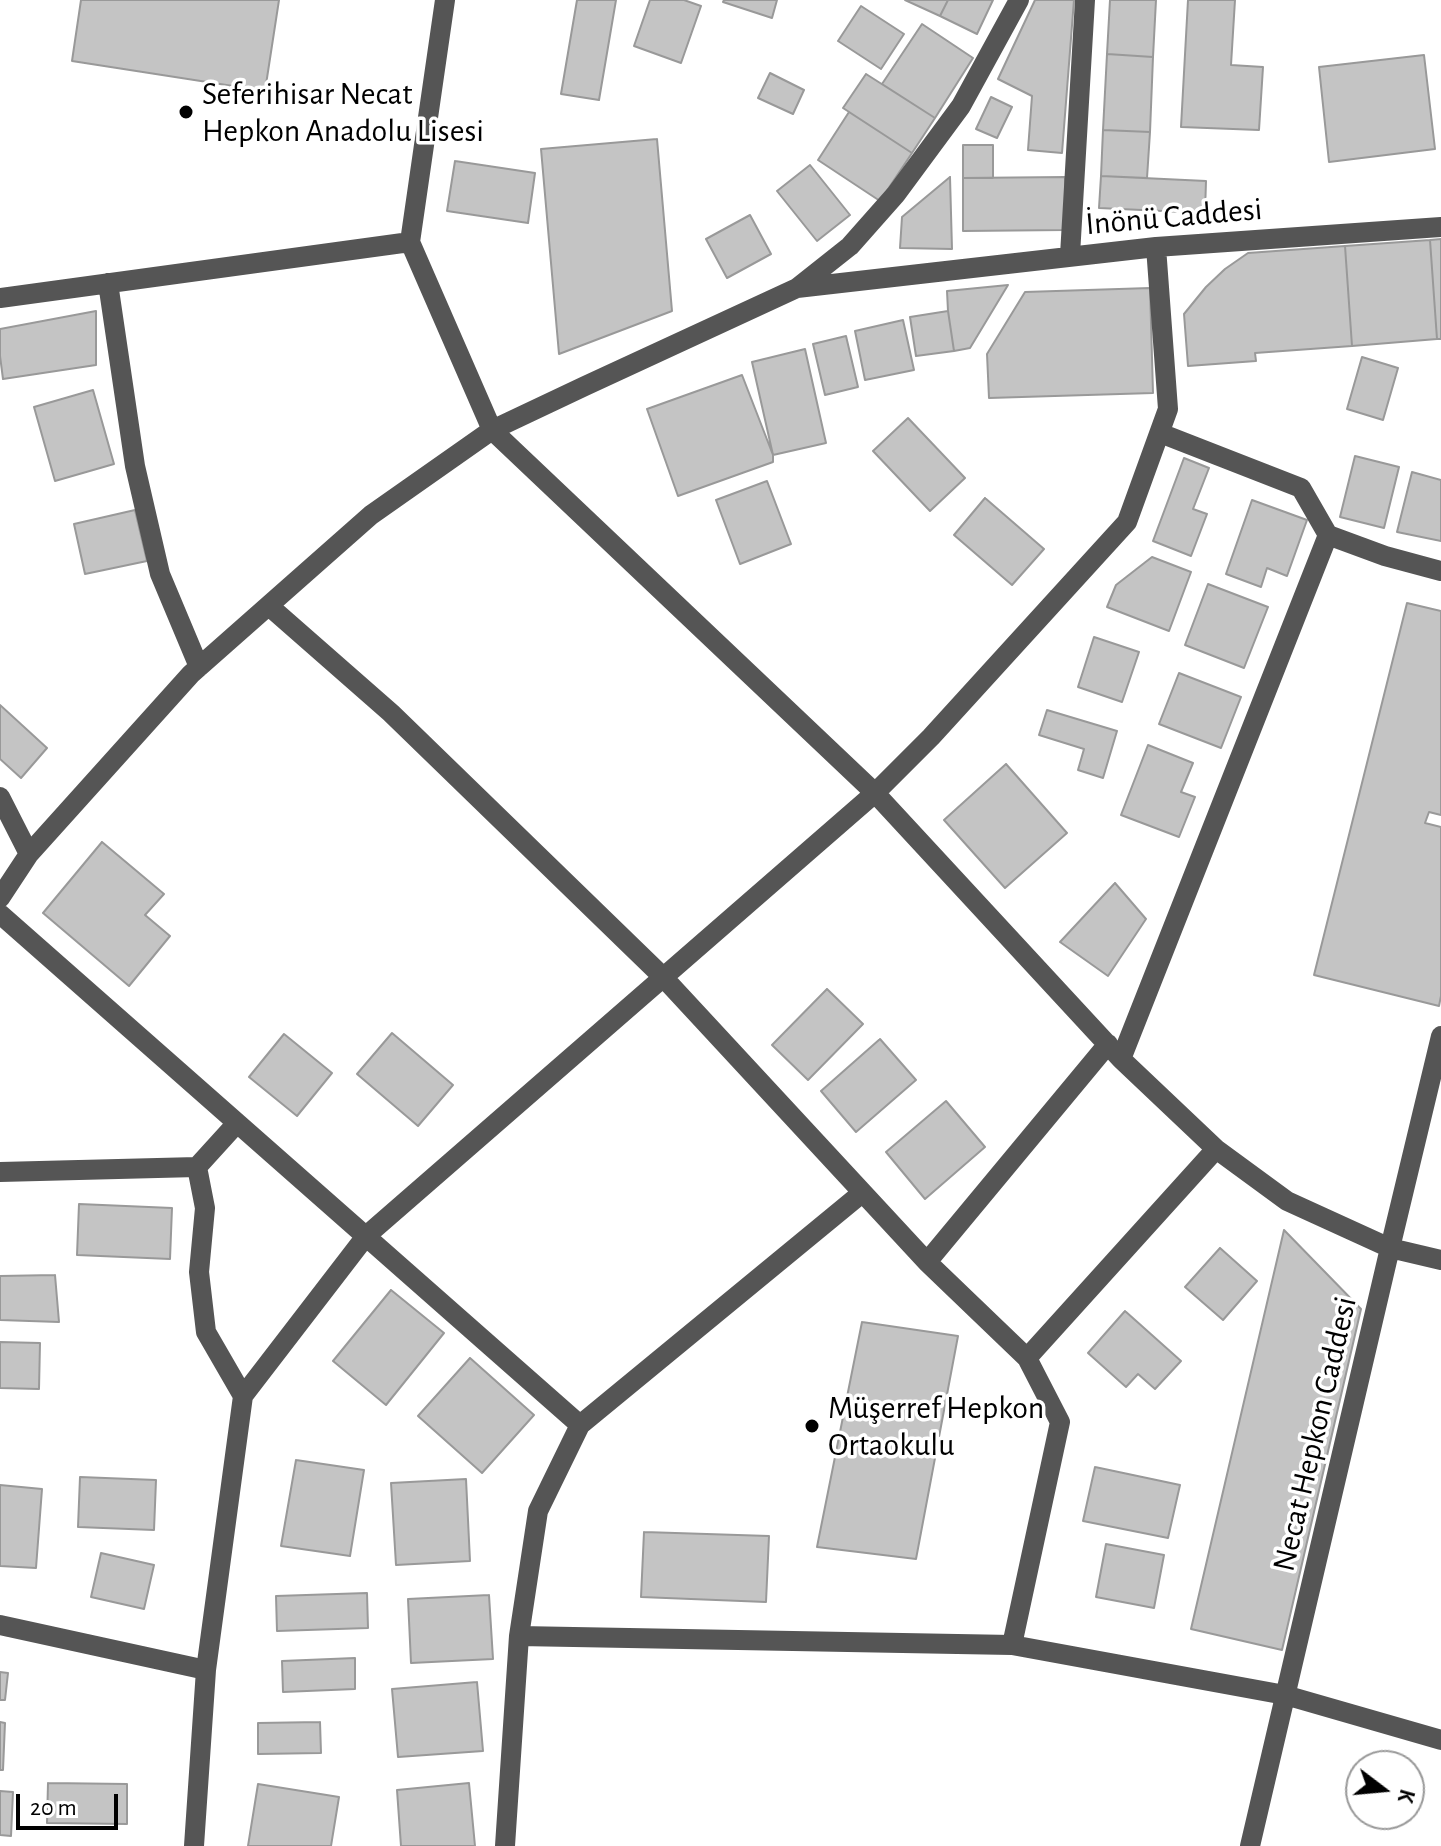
<!DOCTYPE html>
<html>
<head>
<meta charset="utf-8">
<style>
  body { margin:0 }
  #map { position:relative; width:1441px; height:1846px; overflow:hidden; background:#fff; font-family:"Alegreya Sans",sans-serif }
  canvas { display:block }
  .north { position:absolute; left:1345px; top:1750px; width:80px; height:80px; box-sizing:border-box; background:#fff; border:2px solid #999; border-radius:50%; rotate:106deg; font-size:22px; font-weight:700; line-height:32px; text-align:center; color:#000 }
  .north::after { content:''; display:block; margin:auto; width:28px; height:36px; background:#000; clip-path:polygon(50% 0,100% 100%,50% 72%,0 100%) }
  .scale { position:absolute; left:16px; top:1794px; width:102px; height:36px; box-sizing:border-box; border:4px solid #000; border-top:0; padding-left:10px; font-size:24px; line-height:28px; white-space:nowrap; color:#000; -webkit-text-stroke:6px #fff; paint-order:stroke }
</style>
</head>
<body>
<div id="map">
<canvas width="1441" height="1846"></canvas>
<div class="north">K</div>
<div class="scale">20 m</div>
</div>
<script>
const ctx = document.querySelector('canvas').getContext('2d');
ctx.lineJoin = 'round';
function fill(path, color) { ctx.fillStyle = color; ctx.fill(path, 'evenodd'); }
const shape = rows => new Path2D(rows.map(r => 'M' + r).join(''));
function strokePath(path, color, width, dash) { ctx.strokeStyle = color; ctx.lineWidth = width; ctx.lineCap = dash ? 'butt' : 'round'; ctx.setLineDash(dash || []); ctx.stroke(path); }
function drawText(font, color, halo, rows, align = 'center') {
  ctx.font = font + ' "Alegreya Sans",sans-serif'; ctx.lineWidth = 7; ctx.setLineDash([]); ctx.textBaseline = 'middle'; ctx.strokeStyle = halo; ctx.fillStyle = color; for (const [text, x, y, turn = 0] of rows) {
    ctx.save(); ctx.translate(x, y); ctx.rotate((+turn || 0) * Math.PI / 180); ctx.textAlign = isNaN(turn) ? turn : align; if (halo) ctx.strokeText(text, 0, 0); ctx.fillText(text, 0, 0); ctx.restore();
  }
}
const building = shape([
  [81,0,279,0,265,91,72,61,81,0],
  [577,0,616,0,599,100,561,94,577,0],
  [650,0,684,0,701,6,681,63,634,46,650,0],
  [724,0,777,0,772,18,723,2,724,0],
  [905,0,948,0,940,16,905,0],
  [948,0,993,0,977,34,940,16,948,0],
  [1035,0,1074,0,1062,153,1028,150,1032,96,998,79,1035,0],
  [1110,0,1156,0,1153,57,1107,54,1110,0],
  [1188,0,1235,0,1231,65,1263,67,1259,130,1181,127,1188,0],
  [861,6,904,34,881,69,838,41,861,6],
  [922,24,973,58,935,118,882,84,922,24],
  [1107,54,1153,57,1150,132,1103,130,1107,54],
  [1424,55,1435,149,1329,162,1319,67,1424,55],
  [770,73,804,90,793,114,758,98,770,73],
  [866,74,935,118,912,153,843,108,866,74],
  [991,97,1012,107,997,138,976,129,991,97],
  [849,112,912,153,880,201,818,160,849,112],
  [1103,130,1150,132,1147,178,1101,176,1103,130],
  [657,139,672,311,559,354,541,149,657,139],
  [963,145,993,145,993,178,963,178,963,145],
  [455,161,535,173,528,223,447,211,455,161],
  [810,165,850,215,817,241,777,191,810,165],
  [1101,176,1206,181,1205,213,1099,208,1101,176],
  [950,177,952,249,900,248,902,217,950,177],
  [1065,177,1065,230,963,231,963,178,1065,177],
  [750,215,771,254,727,278,706,239,750,215],
  [1441,239,1441,339,1437,339,1430,240,1441,239],
  [1430,240,1437,339,1352,346,1345,246,1430,240],
  [1345,246,1352,346,1255,353,1256,361,1188,366,1184,314,1206,287,1225,269,1248,253,1345,246],
  [1008,285,970,348,954,351,948,311,947,291,1008,285],
  [1150,288,1153,393,989,398,987,354,1025,292,1150,288],
  [96,311,96,365,3,379,0,356,0,329,96,311],
  [948,311,954,351,916,356,910,317,948,311],
  [903,320,914,370,865,380,855,331,903,320],
  [846,336,858,387,825,395,813,344,846,336],
  [805,349,826,443,773,455,752,362,805,349],
  [1362,357,1398,368,1383,420,1347,409,1362,357],
  [742,375,773,455,773,462,678,496,647,409,742,375],
  [93,390,114,464,55,481,34,407,93,390],
  [908,418,965,478,930,511,873,451,908,418],
  [1355,456,1399,467,1384,528,1340,517,1355,456],
  [1184,458,1209,468,1193,509,1207,514,1191,556,1153,541,1184,458],
  [1412,472,1441,480,1441,541,1397,532,1412,472],
  [767,481,791,544,740,564,716,500,767,481],
  [985,498,1044,549,1012,585,954,535,985,498],
  [1252,500,1307,520,1287,576,1267,568,1261,587,1226,574,1252,500],
  [135,510,147,561,85,574,74,524,135,510],
  [1152,557,1191,572,1169,631,1107,607,1116,585,1152,557],
  [1208,584,1268,607,1244,668,1185,645,1208,584],
  [1407,603,1441,611,1441,815,1429,812,1425,823,1441,827,1441,996,1439,1006,1314,975,1407,603],
  [1094,637,1139,652,1122,702,1078,687,1094,637],
  [1179,673,1241,697,1221,748,1159,724,1179,673],
  [0,705,47,748,21,778,0,759,0,705],
  [1047,710,1117,731,1103,778,1078,770,1084,749,1039,735,1047,710],
  [1148,745,1193,763,1181,792,1195,797,1179,837,1121,815,1148,745],
  [1006,764,1067,833,1005,888,944,820,1006,764],
  [102,842,164,894,145,915,170,936,129,986,43,913,102,842],
  [1115,883,1146,919,1108,976,1060,942,1115,883],
  [827,989,863,1024,808,1080,772,1045,827,989],
  [392,1033,453,1085,418,1126,357,1074,392,1033],
  [284,1034,332,1073,297,1116,249,1077,284,1034],
  [880,1039,916,1080,856,1132,821,1091,880,1039],
  [946,1101,985,1147,925,1199,886,1152,946,1101],
  [79,1204,172,1208,170,1259,77,1255,79,1204],
  [1284,1230,1361,1309,1282,1650,1191,1629,1284,1230],
  [1220,1248,1257,1281,1223,1320,1185,1287,1220,1248],
  [55,1275,59,1322,0,1320,0,1276,55,1275],
  [391,1290,444,1333,386,1405,333,1361,391,1290],
  [1125,1311,1181,1361,1155,1389,1138,1374,1126,1387,1088,1353,1125,1311],
  [862,1322,958,1336,916,1559,817,1547,862,1322],
  [0,1342,40,1343,39,1389,0,1388,0,1342],
  [470,1358,534,1415,482,1473,418,1416,470,1358],
  [296,1460,364,1470,350,1556,281,1546,296,1460],
  [1095,1467,1180,1485,1168,1538,1083,1521,1095,1467],
  [80,1477,156,1480,154,1530,78,1527,80,1477],
  [466,1479,470,1561,396,1565,391,1483,466,1479],
  [0,1485,42,1489,36,1568,0,1566,0,1485],
  [644,1532,769,1536,766,1602,641,1597,644,1532],
  [1106,1544,1164,1555,1154,1608,1096,1597,1106,1544],
  [101,1553,154,1565,144,1609,91,1597,101,1553],
  [367,1593,368,1628,277,1631,276,1596,367,1593],
  [489,1595,493,1659,411,1663,408,1599,489,1595],
  [355,1658,355,1689,283,1692,282,1661,355,1658],
  [0,1672,8,1673,5,1700,0,1700,0,1672],
  [477,1682,483,1751,398,1757,392,1689,477,1682],
  [0,1722,5,1723,3,1770,0,1770,0,1722],
  [320,1722,321,1753,258,1754,258,1723,320,1722],
  [48,1783,127,1784,127,1824,47,1823,48,1783],
  [469,1783,475,1846,401,1846,397,1790,469,1783],
  [258,1784,339,1797,331,1846,248,1846,258,1784],
  [0,1791,13,1792,11,1836,0,1835,0,1791]
]);
const minor = shape([
  [445,0,410,242,492,430,875,793,1121,1059,1216,1149,1287,1201,1390,1248,1441,1260],
  [1070,255,1085,0],
  [108,283,135,466,160,574,199,667],
  [797,288,850,246,896,194,961,106,1019,0],
  [0,298,410,242],
  [1160,433,1301,488,1328,535,1385,556,1441,571],
  [269,606,391,713,663,977,927,1262,1027,1358,1060,1422,1012,1645],
  [0,797,29,854],
  [0,898,29,854,191,674,371,515,492,430,585,386,797,288,1156,247,1441,227],
  [0,914,580,1425],
  [1121,1059,1328,535],
  [197,1167,205,1208,199,1272,206,1332,243,1396],
  [0,1172,197,1167,237,1123],
  [927,1262,1108,1044],
  [1027,1358,1216,1149],
  [0,1625,206,1670],
  [519,1636,1012,1645,1285,1695,1441,1740],
  [194,1846,206,1670,243,1396,366,1236,875,793,931,737,1127,522,1168,409,1156,247],
  [505,1846,519,1636,538,1511,580,1425,862,1193],
  [1250,1846,1390,1248,1441,1036]
]);
const markers = [
  [186,112,8,"#000"],
  [812,1426,8,"#000"]
];
const poiNames = [
  ["Seferihisar Necat",202,94],
  ["Hepkon Anadolu Lisesi",202,131],
  ["Müşerref Hepkon",828,1408],
  ["Ortaokulu",828,1445]
];
const streetNames = [
  ["İnönü Caddesi",1174,217,-5],
  ["Necat Hepkon Caddesi",1315,1434,-77]
];
fill(building, '#c4c4c4');
strokePath(building, '#999', 2);
strokePath(minor, '#555', 20);
for (const [x, y, r, color] of markers) { const dot = new Path2D(); dot.arc(x, y, r, 0, 2 * Math.PI); ctx.fillStyle = color; ctx.fill(dot); strokePath(dot, '#fff', 3); }
drawText('32px', '#000', '#fff', poiNames, 'left');
drawText('32px', '#000', '#fff', streetNames);
</script>
</body>
</html>
